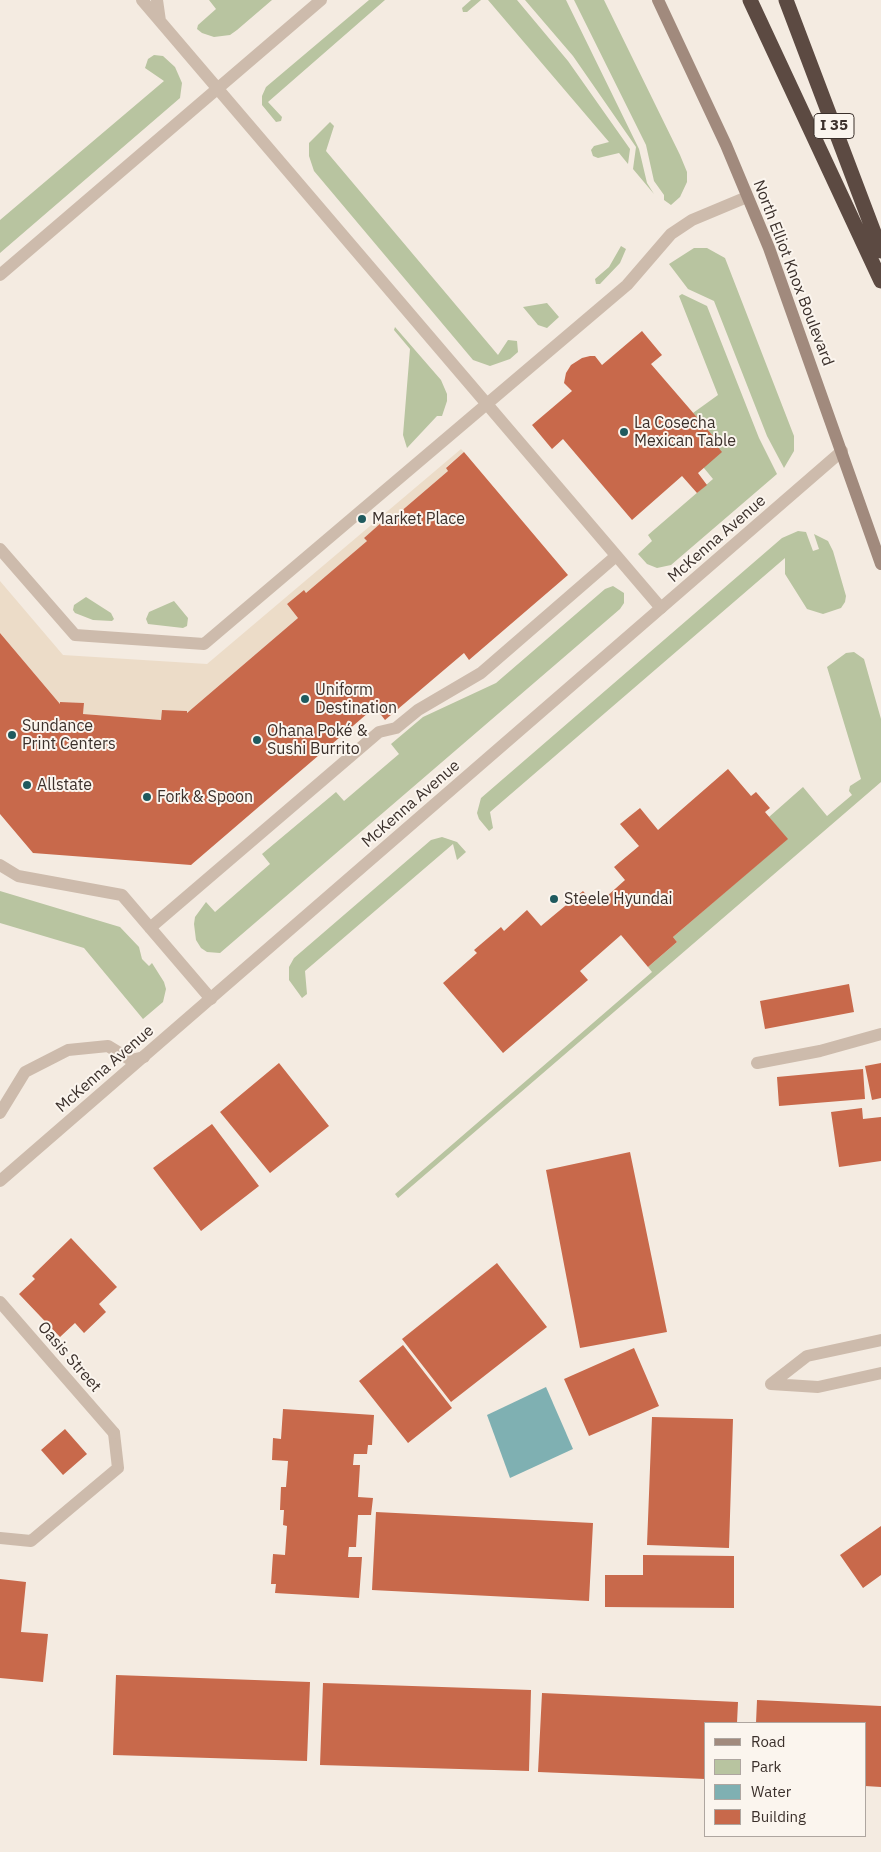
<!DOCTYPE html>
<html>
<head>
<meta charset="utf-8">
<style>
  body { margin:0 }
  #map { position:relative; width:881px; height:1852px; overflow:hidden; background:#f4ebe1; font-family:"IBM Plex Sans",sans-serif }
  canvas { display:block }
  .legend { position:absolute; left:704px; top:1722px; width:162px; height:115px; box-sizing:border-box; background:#fbf5ee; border:1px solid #aea6a0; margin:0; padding:6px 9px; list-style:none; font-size:15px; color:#3b302b }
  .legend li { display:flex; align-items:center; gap:10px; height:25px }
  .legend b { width:25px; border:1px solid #aea6a0 }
</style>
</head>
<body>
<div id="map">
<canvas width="881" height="1852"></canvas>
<ul class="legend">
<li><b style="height:6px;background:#a18a7d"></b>Road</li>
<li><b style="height:14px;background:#b8c4a0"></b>Park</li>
<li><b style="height:14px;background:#7fb0b2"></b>Water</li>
<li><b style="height:14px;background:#c8694b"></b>Building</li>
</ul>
</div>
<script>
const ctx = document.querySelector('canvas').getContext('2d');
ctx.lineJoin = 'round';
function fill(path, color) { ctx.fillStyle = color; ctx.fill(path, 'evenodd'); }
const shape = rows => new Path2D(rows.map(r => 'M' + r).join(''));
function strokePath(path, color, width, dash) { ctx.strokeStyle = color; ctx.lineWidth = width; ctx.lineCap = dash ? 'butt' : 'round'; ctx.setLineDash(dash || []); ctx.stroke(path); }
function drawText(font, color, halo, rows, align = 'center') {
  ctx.font = font + ' "IBM Plex Sans",sans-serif'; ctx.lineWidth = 4; ctx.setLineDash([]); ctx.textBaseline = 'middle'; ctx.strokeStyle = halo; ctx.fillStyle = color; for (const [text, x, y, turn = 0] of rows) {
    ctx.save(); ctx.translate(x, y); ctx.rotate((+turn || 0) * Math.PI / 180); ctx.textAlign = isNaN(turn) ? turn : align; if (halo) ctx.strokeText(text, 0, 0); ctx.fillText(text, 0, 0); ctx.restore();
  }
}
const green = shape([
  [209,0,272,0,237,30,230,35,214,37,202,33,197,29,198,25,216,9],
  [369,0,385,0,268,102,282,117,281,121,276,122,262,105,262,96,266,87],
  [471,0,481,0,467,12,463,12,462,8],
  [488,0,517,0,568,61,630,149,628,164,619,153,598,158,593,156,591,150,594,146,609,142],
  [525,0,566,0,639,149,647,183,654,194,633,169,636,147,573,56],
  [574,0,604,0,680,155,687,172,687,182,680,197,671,205,664,200,664,195,654,181,646,145],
  [154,55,163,56,175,67,182,83,180,98,0,253,0,220,164,81,145,68,148,59],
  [330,122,334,126,326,151,498,355,508,340,517,341,518,352,510,359,490,366,473,360,314,171,309,156,309,143],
  [621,246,626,249,620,263,600,284,596,284,595,279,609,267],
  [694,248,707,248,725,258,794,436,794,451,784,468,767,436,714,301,688,289,669,264],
  [682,294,707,306,759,438,777,474,671,565,657,568,647,564,638,554,652,541,648,535,713,479,699,462,720,444,693,413,718,395,679,296],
  [547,303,559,317,547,328,538,325,523,307],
  [395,327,441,380,447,394,447,401,442,416,437,416,407,448,403,435,410,349,394,330],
  [798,531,806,532,813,551,819,549,814,534,828,541,833,551,846,596,845,602,841,608,823,614,807,609,785,574,785,558,490,812,493,828,489,831,479,819,477,813,481,798,782,538],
  [613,586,624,593,624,603,620,609,220,953,207,952,201,948,196,940,194,924,195,917,206,902,215,912,270,864,262,854,336,792,344,801,399,754,391,744,423,717,496,683,605,589],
  [86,597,111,613,114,619,112,621,93,620,75,613,73,610,74,605],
  [174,601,188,618,187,626,183,628,148,624,146,619,149,612],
  [854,652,864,659,881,719,881,782,398,1198,395,1194,652,972,648,967,677,942,673,937,787,839,769,817,803,787,827,816,852,795,849,791,850,786,861,779,827,667,846,653],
  [442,837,457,842,466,852,457,860,453,844,305,971,307,994,302,998,289,980,289,967,294,958,431,840],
  [0,891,120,927,139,947,142,959,149,966,152,963,164,982,166,989,163,1002,143,1019,84,948,0,923]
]);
const plaza = shape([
  [461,449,464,452,446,467,448,471,385,525,382,522,364,538,367,541,306,593,304,590,287,604,298,618,187,713,187,711,163,710,161,720,83,714,84,703,60,702,60,704,0,633,0,581,63,655,207,664]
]);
const water = shape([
  [546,1387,573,1449,510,1478,487,1415]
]);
const building = shape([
  [642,331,662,355,651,364,720,444,717,446,722,452,698,473,707,485,697,493,682,476,632,520,563,439,552,449,532,425,572,391,564,383,566,373,571,365,582,358,590,356,595,356,602,365],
  [464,452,568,575,469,660,464,653,385,720,375,707,191,865,33,853,0,814,0,633,60,704,60,702,84,703,83,714,161,720,162,710,187,711,187,713,298,618,287,604,304,590,306,593,367,541,364,538,382,522,385,525,448,471,446,468],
  [728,769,751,796,756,792,770,808,765,812,788,839,673,937,677,942,648,967,621,935,580,971,588,980,503,1053,443,983,477,953,474,950,501,927,504,931,527,910,541,926,583,891,596,906,625,880,614,867,639,846,620,824,640,808,658,830],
  [849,984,854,1012,765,1029,760,1001],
  [279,1063,329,1126,270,1173,220,1112],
  [881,1063,881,1098,872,1100,865,1066],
  [863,1069,865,1099,779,1106,777,1077],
  [862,1108,863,1119,881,1117,881,1161,839,1167,831,1112],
  [212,1124,259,1186,201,1231,153,1168],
  [630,1152,667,1332,580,1348,546,1170],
  [71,1238,117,1287,99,1304,106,1312,84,1333,75,1323,60,1337,19,1294,35,1279,32,1276],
  [497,1263,547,1327,451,1402,402,1339],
  [403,1345,452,1408,408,1443,359,1381],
  [634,1348,659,1406,589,1436,564,1379],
  [283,1409,374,1415,372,1445,368,1445,367,1454,354,1454,353,1465,360,1465,358,1497,373,1498,371,1515,358,1515,356,1547,349,1547,348,1557,362,1557,359,1598,275,1593,276,1584,271,1584,273,1554,285,1555,287,1526,283,1525,284,1510,280,1510,281,1487,286,1487,288,1461,272,1460,273,1438,281,1439],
  [652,1417,733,1419,729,1548,647,1545],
  [65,1429,87,1454,63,1475,41,1450],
  [376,1512,593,1523,589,1601,372,1590],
  [881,1526,881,1575,863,1588,840,1555],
  [643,1555,734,1556,734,1608,605,1607,605,1575,643,1575],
  [0,1579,26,1582,21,1632,48,1634,43,1682,0,1678],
  [116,1675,310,1682,307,1761,113,1755],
  [323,1683,531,1690,529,1771,320,1765],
  [542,1693,738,1702,737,1723,705,1723,705,1779,538,1772],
  [757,1700,881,1706,881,1787,865,1786,865,1723,756,1723]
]);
const lane = shape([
  [142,0,661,608],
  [157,0,160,21],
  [0,275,321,0],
  [0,549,75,635,204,644,627,285,671,234,692,220,747,197],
  [0,865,18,876,122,895,211,999],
  [150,928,379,732,396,728,418,710,481,673,616,556],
  [757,1063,820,1051,881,1034],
  [0,1113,25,1072,68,1050,108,1046,131,1060,144,1057],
  [771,1384,807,1356,881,1340],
  [771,1384,818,1387,881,1373],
  [0,1538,31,1541,118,1468,114,1433]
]);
const street = shape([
  [0,1181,842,451],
  [0,1302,114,1433]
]);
const secondary = shape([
  [658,0,726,145,769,248,881,564]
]);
const highway = shape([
  [750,0,881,281],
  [786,0,881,251]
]);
const markers = [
  [624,432,5,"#1f5a5e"],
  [362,519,5,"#1f5a5e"],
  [305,699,5,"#1f5a5e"],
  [12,735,5,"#1f5a5e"],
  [257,740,5,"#1f5a5e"],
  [27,785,5,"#1f5a5e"],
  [147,797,5,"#1f5a5e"],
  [554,899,5,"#1f5a5e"]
];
const shields = [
  [834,126,40]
];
const shieldNames = [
  ["I 35",834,126]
];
const streetNames = [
  ["North Elliot Knox Boulevard",793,273,69],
  ["McKenna Avenue",717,539,-41],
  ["McKenna Avenue",411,804,-41],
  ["McKenna Avenue",105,1069,-41],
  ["Oasis Street",69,1357,49]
];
const poiNames = [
  ["La Cosecha",634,423],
  ["Mexican Table",634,441],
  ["Market Place",372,519],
  ["Uniform",315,690],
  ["Destination",315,708],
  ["Sundance",22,726],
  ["Print Centers",22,744],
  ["Ohana Poké &",267,731],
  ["Sushi Burrito",267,749],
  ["Allstate",37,785],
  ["Fork & Spoon",157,797],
  ["Steele Hyundai",564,899]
];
fill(green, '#b8c4a0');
fill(plaza, '#ecdcc8');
fill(water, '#7fb0b2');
fill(building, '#c8694b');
strokePath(lane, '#cdbbac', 12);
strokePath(street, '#cdbbac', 12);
strokePath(secondary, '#a18a7d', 12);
strokePath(highway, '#5c4a42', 15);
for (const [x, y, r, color] of markers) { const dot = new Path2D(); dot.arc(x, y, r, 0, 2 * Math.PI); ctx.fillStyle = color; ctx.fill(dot); strokePath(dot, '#fbf5ee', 2); }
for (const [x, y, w] of shields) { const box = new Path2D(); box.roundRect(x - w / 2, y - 12.5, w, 25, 4); ctx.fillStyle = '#fbf5ee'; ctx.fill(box); strokePath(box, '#3b302b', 1); }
drawText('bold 15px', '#3b302b', null, shieldNames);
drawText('16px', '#3b302b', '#fbf5ee', streetNames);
drawText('16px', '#3b302b', '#fbf5ee', poiNames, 'left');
</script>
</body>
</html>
